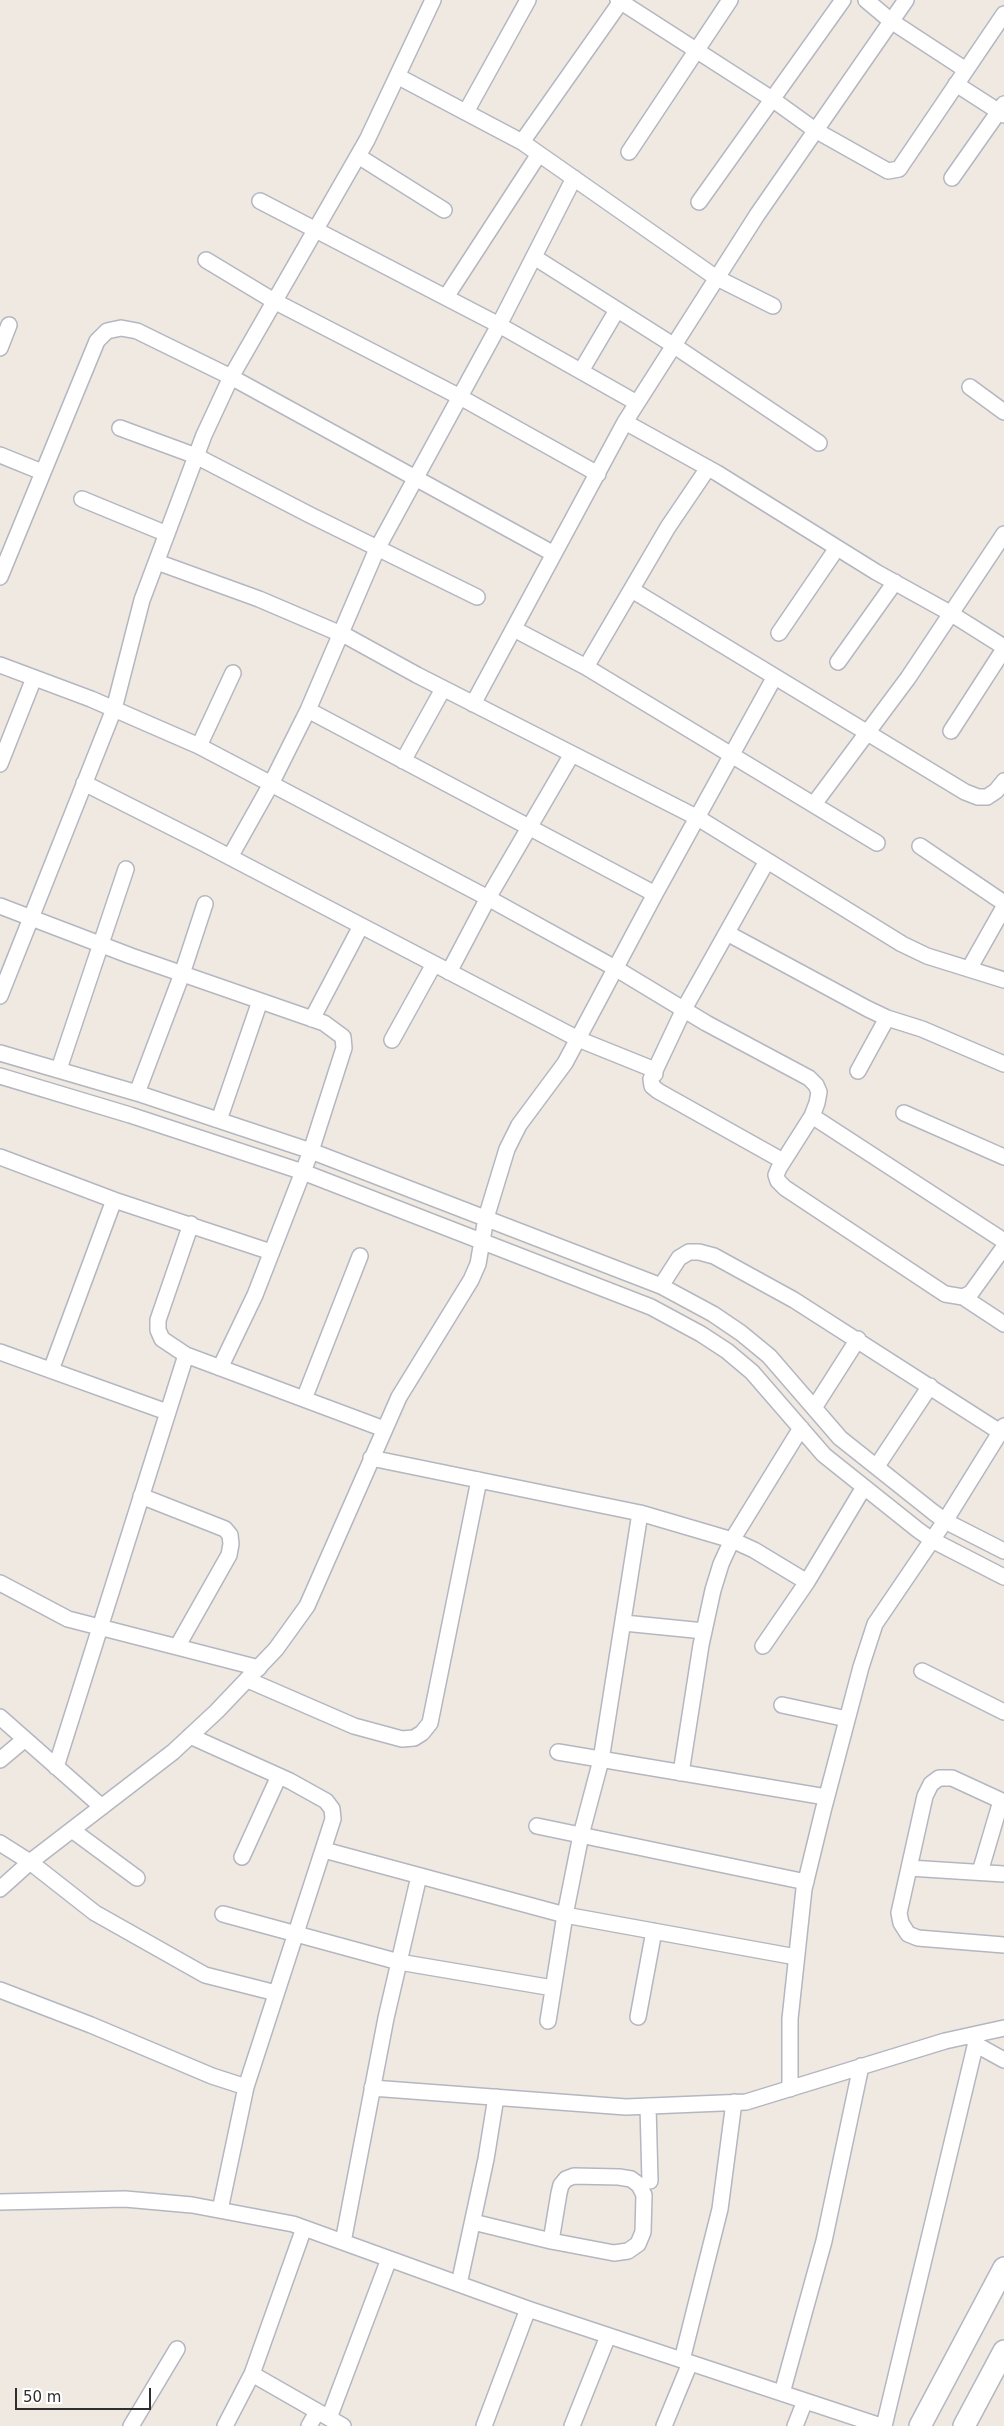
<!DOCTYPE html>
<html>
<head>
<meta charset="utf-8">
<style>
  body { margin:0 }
  #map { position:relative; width:1004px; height:2426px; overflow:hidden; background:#efe9e1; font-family:"DejaVu Sans",sans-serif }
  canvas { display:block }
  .scale { position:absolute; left:15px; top:2388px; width:136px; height:22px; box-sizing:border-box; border:2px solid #2e2e2e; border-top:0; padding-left:6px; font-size:15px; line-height:18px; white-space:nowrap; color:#2e2e2e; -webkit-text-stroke:4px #fff; paint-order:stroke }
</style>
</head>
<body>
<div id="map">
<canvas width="1004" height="2426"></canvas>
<div class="scale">50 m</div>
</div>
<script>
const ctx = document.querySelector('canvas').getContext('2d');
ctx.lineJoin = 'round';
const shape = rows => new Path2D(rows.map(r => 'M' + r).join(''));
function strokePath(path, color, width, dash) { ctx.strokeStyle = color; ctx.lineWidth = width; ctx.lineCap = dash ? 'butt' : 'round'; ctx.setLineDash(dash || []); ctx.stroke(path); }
const street = shape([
  [618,0,772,99,815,130,888,171,899,169,1004,14],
  [866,0,891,21,966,70],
  [399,77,522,142,715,277,773,306],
  [956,84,1004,115],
  [466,112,528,0],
  [522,142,622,0],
  [629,152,730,0],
  [358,156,444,210],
  [952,178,1004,104],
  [260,201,499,325,637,403],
  [699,202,843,0],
  [534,257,673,345,819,443],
  [206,260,274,301,460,397,598,474],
  [446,297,539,154],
  [0,348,9,325],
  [581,371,617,310],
  [970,387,1004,412],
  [625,422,717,473,876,572,950,613,1004,647],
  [120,428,196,456,310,515,477,597],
  [0,455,42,472],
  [82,499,167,534],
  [157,562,259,599,348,637,417,675,698,818,902,944,927,956,1004,980],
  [0,577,97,341,107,331,121,328,137,331,231,377,554,554],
  [632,590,965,792,978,797,987,797,996,791,1004,781],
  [514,629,586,667,877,843],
  [779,633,837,548],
  [838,662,895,582],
  [0,665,91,699,199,746,488,898,615,968,706,1023,809,1078,816,1085,819,1092,817,1103,812,1116,779,1168,776,1175,778,1181,785,1188,945,1294,963,1297,971,1293,1004,1247],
  [586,667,668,527,708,468],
  [473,704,625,422,757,215,906,0],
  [308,710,655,894],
  [951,731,1004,649],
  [199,746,233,673],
  [403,761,443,689],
  [0,764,34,678],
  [84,783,201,842,578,1039,655,1070,655,1074],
  [814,804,908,678,1004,534],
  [920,846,1004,903],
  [230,857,271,784,308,710,377,549,499,325,574,178],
  [767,861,684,1009,651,1079,652,1086,658,1091,783,1161],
  [0,906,131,956,324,1023,343,1037,344,1048,311,1151,255,1295,220,1368],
  [727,933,868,1009,887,1018,922,1029,1004,1064],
  [969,969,1004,907],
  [449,972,488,898,572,754],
  [0,996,114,709,142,600,204,435,231,377,367,140,433,0],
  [312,1019,361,926],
  [392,1040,434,964],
  [0,1053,137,1093,311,1151,661,1286,713,1314,741,1333,769,1356,840,1438,933,1512,945,1521,1004,1551],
  [59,1069,126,869],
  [858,1071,887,1018],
  [0,1076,130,1115,303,1172,651,1307,701,1334,727,1351,752,1372,824,1455,918,1530,932,1540,1004,1577],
  [137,1093,182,974,205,904],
  [904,1113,1004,1157],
  [812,1116,1004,1241],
  [219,1120,260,1001],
  [0,1157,114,1200,271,1252],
  [191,1224,158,1320,158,1330,162,1339,186,1355,384,1429],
  [661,1286,679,1258,689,1252,699,1252,714,1256,794,1300,1000,1432],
  [963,1297,1004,1324],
  [0,1352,167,1412],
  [51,1370,114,1200],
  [304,1399,360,1256],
  [814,1408,858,1339],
  [371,1458,640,1513,732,1540,754,1550,807,1582],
  [877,1466,930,1386],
  [141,1496,225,1529,230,1535,231,1544,229,1555,177,1647],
  [0,1583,68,1619,259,1668],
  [624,1623,704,1631],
  [763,1646,807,1582,864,1487],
  [922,1671,1004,1712],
  [248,1680,354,1726,402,1739,414,1738,422,1733,430,1723,479,1480],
  [782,1705,847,1719],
  [0,1717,102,1807],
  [190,1736,290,1781,326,1801,332,1809,333,1819,246,2087,220,2210],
  [558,1752,826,1797],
  [0,1760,25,1739],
  [56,1767,186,1355],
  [681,1773,701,1645,713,1590,721,1564,732,1540,801,1428],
  [1004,1802,952,1778,939,1778,931,1784,925,1796,899,1913,901,1923,908,1934,918,1938,1004,1945],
  [537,1826,806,1882],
  [72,1830,137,1878],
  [0,1843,30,1862,95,1913,205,1975,276,1993],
  [324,1850,565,1915,796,1957],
  [242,1857,279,1776],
  [909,1868,1004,1874],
  [980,1872,1001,1801],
  [0,1889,30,1862,173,1752,217,1711,276,1649,307,1606,399,1397,471,1280,478,1264,486,1218,507,1149,519,1125,565,1063,655,894,774,678],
  [223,1914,399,1962,553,1988],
  [0,1990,91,2025,212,2076,246,2087],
  [638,2017,654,1931],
  [548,2021,565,1915,581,1835,601,1760,640,1513],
  [975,2044,1004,2060],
  [372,2088,626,2107,746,2102,945,2041,1004,2028],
  [790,2089,790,2019,804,1889,823,1811,861,1667,875,1624,945,1521,1004,1426],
  [648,2106,650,2181],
  [0,2202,125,2199,192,2205,293,2224,528,2309,881,2426],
  [473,2222,551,2241,614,2253,628,2251,638,2244,643,2232,644,2195,639,2185,631,2179,619,2177,574,2176,566,2179,561,2185,559,2193,551,2241],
  [343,2242,386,2018,419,1876],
  [459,2284,486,2159,496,2097],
  [682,2360,720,2209,734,2102],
  [252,2374,343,2426],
  [782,2393,824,2241,861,2066],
  [329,2418,389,2259],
  [131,2426,177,2349],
  [225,2426,252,2374,304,2228],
  [309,2426,317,2412],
  [484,2426,528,2309],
  [572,2426,608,2336],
  [664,2426,690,2363],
  [795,2426,805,2401],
  [884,2426,978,2034]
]);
const secondary = shape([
  [920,2426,1004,2268],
  [964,2426,1004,2351]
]);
strokePath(street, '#b4b7c1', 18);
strokePath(secondary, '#b4b7c1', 24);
strokePath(street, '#fff', 15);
strokePath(secondary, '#fff', 21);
</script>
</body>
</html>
